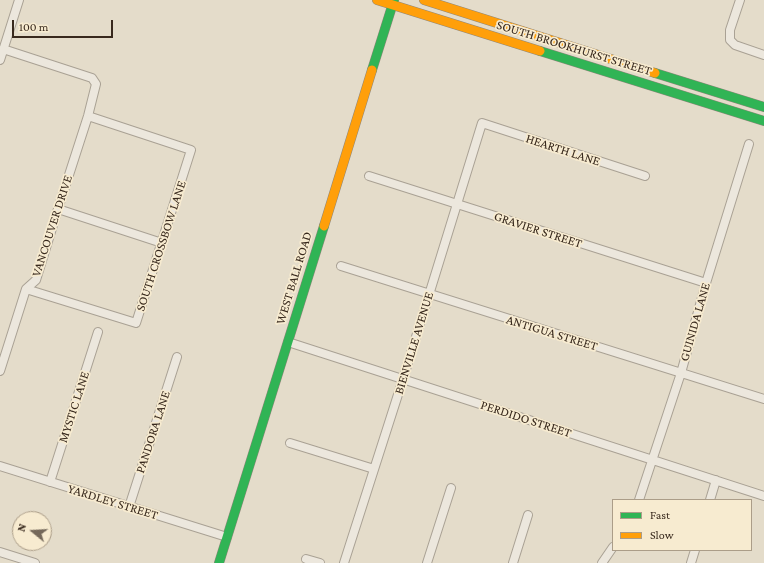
<!DOCTYPE html>
<html>
<head>
<meta charset="utf-8">
<style>
  body { margin:0 }
  #map { position:relative; width:764px; height:563px; overflow:hidden; background:#e4dcca; font-family:"Crimson Pro",serif }
  canvas { display:block }
  .legend { position:absolute; left:612px; top:499px; width:140px; height:52px; box-sizing:border-box; background:#f7ebd0; border:1px solid #ab9d88; margin:0; padding:5px 7px; list-style:none; font-size:12px; color:#38291d }
  .legend li { display:flex; align-items:center; gap:8px; height:20px }
  .legend b { width:20px; border:1px solid #ab9d88 }
  .north { position:absolute; left:12px; top:511px; width:40px; height:40px; box-sizing:border-box; background:#f7ebd0; border:1px solid #ab9d88; border-radius:50%; rotate:288deg; font-size:11px; font-weight:700; line-height:16px; text-align:center; color:#38291d }
  .north::after { content:''; display:block; margin:auto; width:14px; height:18px; background:#74685a; clip-path:polygon(50% 0,100% 100%,50% 72%,0 100%) }
  .scale { position:absolute; left:12px; top:20px; width:101px; height:18px; box-sizing:border-box; border:2px solid #38291d; border-top:0; padding-left:5px; font-size:12px; line-height:14px; white-space:nowrap; color:#38291d; -webkit-text-stroke:3px #f7ebd0; paint-order:stroke }
</style>
</head>
<body>
<div id="map">
<canvas width="764" height="563"></canvas>
<ul class="legend">
<li><b style="height:5px;background:#30b455"></b>Fast</li>
<li><b style="height:5px;background:#ff9f0a"></b>Slow</li>
</ul>
<div class="north">N</div>
<div class="scale">100 m</div>
</div>
<script>
const ctx = document.querySelector('canvas').getContext('2d');
ctx.lineJoin = 'round';
const shape = rows => new Path2D(rows.map(r => 'M' + r).join(''));
function strokePath(path, color, width, dash) { ctx.strokeStyle = color; ctx.lineWidth = width; ctx.lineCap = dash ? 'butt' : 'round'; ctx.setLineDash(dash || []); ctx.stroke(path); }
function drawText(font, color, halo, rows, align = 'center') {
  ctx.font = font + ' "Crimson Pro",serif'; ctx.lineWidth = 3.5; ctx.setLineDash([]); ctx.textBaseline = 'middle'; ctx.strokeStyle = halo; ctx.fillStyle = color; for (const [text, x, y, turn = 0] of rows) {
    ctx.save(); ctx.translate(x, y); ctx.rotate((+turn || 0) * Math.PI / 180); ctx.textAlign = isNaN(turn) ? turn : align; if (halo) ctx.strokeText(text, 0, 0); ctx.fillText(text, 0, 0); ctx.restore();
  }
}
const street = shape([
  [740,0,730,30,730,40,735,45,764,55],
  [0,60,19,0],
  [369,176,706,283],
  [58,209,162,243],
  [341,266,764,399],
  [26,289,136,323,191,150,88,116],
  [288,342,764,496],
  [0,371,26,289,36,280,58,209,88,116,96,84,92,78,3,49],
  [290,443,374,469],
  [0,466,227,537],
  [50,482,98,332],
  [639,500,681,373,706,283,749,144],
  [710,500,716,480],
  [129,507,177,357],
  [0,552,35,563],
  [306,559,320,563],
  [344,563,403,379,482,123,645,176],
  [427,563,451,488],
  [513,563,528,515],
  [602,563,613,547],
  [691,563,695,550]
]);
const fast = shape([
  [540,51,764,121],
  [372,70,394,0],
  [655,73,764,107],
  [219,563,324,226]
]);
const slow = shape([
  [377,0,540,51],
  [424,0,655,73],
  [324,226,372,70]
]);
const streetNames = [
  ["SOUTH BROOKHURST STREET",574,48,17],
  ["HEARTH LANE",563,150,18],
  ["VANCOUVER DRIVE",52,226,-72],
  ["GRAVIER STREET",538,230,18],
  ["SOUTH CROSSBOW LANE",161,246,-72],
  ["WEST BALL ROAD",294,278,-73],
  ["GUINIDA LANE",695,322,-74],
  ["ANTIGUA STREET",552,333,17],
  ["BIENVILLE AVENUE",414,343,-73],
  ["MYSTIC LANE",74,407,-72],
  ["PERDIDO STREET",526,419,18],
  ["PANDORA LANE",153,432,-72],
  ["YARDLEY STREET",113,502,17]
];
strokePath(street, '#a9a194', 10);
strokePath(fast, '#8f877b', 10);
strokePath(slow, '#8f877b', 10);
strokePath(street, '#ece7dd', 8);
strokePath(fast, '#30b455', 9);
strokePath(slow, '#ff9f0a', 9);
drawText('13px', '#38291d', '#f7ebd0', streetNames);
</script>
</body>
</html>
